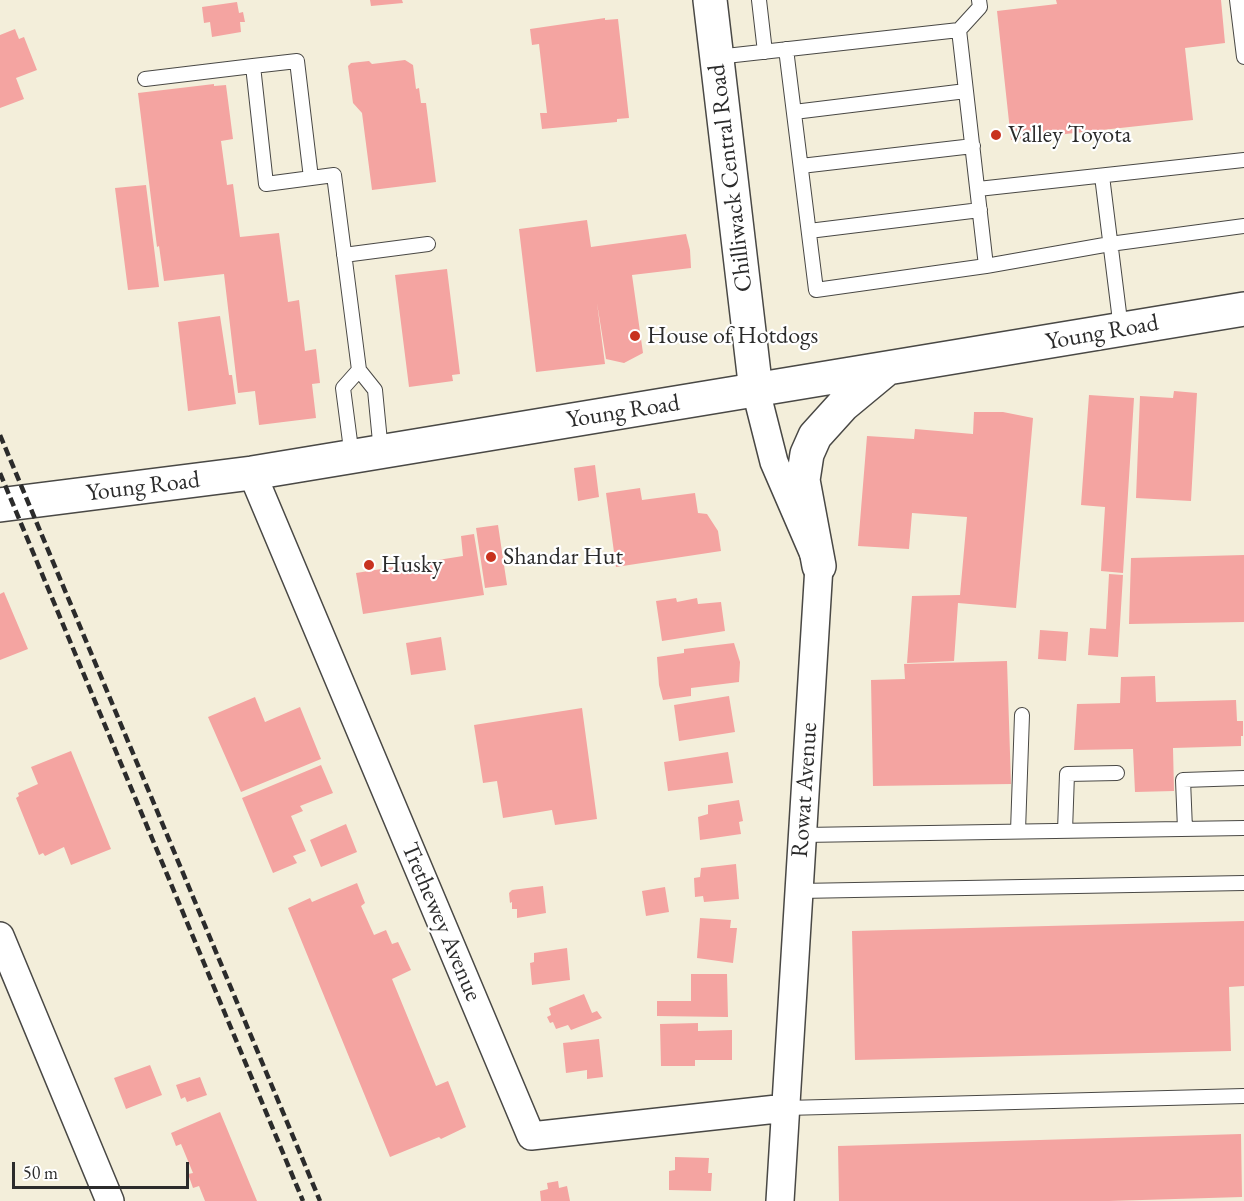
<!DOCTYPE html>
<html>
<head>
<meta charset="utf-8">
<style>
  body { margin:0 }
  #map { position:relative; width:1244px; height:1201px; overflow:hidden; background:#f3eeda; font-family:"EB Garamond",serif }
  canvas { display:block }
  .scale { position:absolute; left:12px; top:1162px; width:177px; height:27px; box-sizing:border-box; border:3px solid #2b2b2b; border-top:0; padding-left:8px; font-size:18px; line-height:21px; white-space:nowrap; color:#2b2b2b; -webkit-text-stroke:4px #fff; paint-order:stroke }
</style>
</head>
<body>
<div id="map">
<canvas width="1244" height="1201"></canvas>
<div class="scale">50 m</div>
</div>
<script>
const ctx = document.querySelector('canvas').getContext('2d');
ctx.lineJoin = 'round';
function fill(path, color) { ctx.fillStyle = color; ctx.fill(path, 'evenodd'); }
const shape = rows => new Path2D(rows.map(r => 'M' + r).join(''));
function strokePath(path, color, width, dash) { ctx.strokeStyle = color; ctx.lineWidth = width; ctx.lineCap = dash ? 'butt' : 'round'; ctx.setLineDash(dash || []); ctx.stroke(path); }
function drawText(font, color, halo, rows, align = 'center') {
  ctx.font = font + ' "EB Garamond",serif'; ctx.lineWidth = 4.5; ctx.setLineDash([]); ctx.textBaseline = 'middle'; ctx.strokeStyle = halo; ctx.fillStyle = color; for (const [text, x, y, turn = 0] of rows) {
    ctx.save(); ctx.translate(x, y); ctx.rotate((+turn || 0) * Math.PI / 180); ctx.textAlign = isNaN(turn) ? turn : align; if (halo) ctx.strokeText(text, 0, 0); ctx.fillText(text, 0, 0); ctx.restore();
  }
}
const building = shape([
  [370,0,402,0,403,3,371,6],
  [1056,0,1221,0,1225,43,1185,48,1193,120,1011,140,997,11,1057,4],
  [237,2,239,13,243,12,245,22,240,22,241,32,212,37,210,22,204,23,202,7],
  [605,18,605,20,618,19,629,118,617,119,617,122,542,129,540,113,547,113,539,44,532,45,530,29],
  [15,29,19,39,24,37,37,70,16,78,24,99,0,108,0,35],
  [405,60,413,65,416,89,419,88,421,103,426,103,436,182,372,190,362,113,353,103,348,66,351,63,369,61,372,64],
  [214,84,214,86,226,85,233,139,221,141,227,185,233,184,240,237,279,233,288,302,299,300,305,351,316,349,320,383,312,384,316,418,259,425,255,391,238,393,224,274,164,281,159,246,157,247,138,93],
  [146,185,159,287,128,290,115,188],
  [587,220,591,247,686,234,690,250,691,268,632,275,643,353,624,363,606,359,597,303,605,364,536,372,519,229],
  [447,269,460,374,452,375,453,381,409,387,395,275],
  [220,316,229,375,232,375,236,404,188,411,178,322],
  [1174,391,1197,393,1191,501,1136,498,1140,396,1173,398],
  [1089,395,1134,398,1123,573,1101,571,1105,507,1081,505],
  [974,412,1003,412,1033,418,1016,608,958,603,954,661,907,663,912,596,960,595,967,517,912,513,909,549,858,546,867,436,914,439,915,429,973,434],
  [595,465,599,497,578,501,574,468],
  [640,488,642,500,695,493,698,513,707,514,718,531,721,551,616,567,606,493],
  [498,525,507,585,485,588,476,528],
  [474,534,484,595,363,614,356,573,463,556,461,536],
  [1244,555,1244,622,1129,624,1131,558],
  [1109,574,1123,575,1118,657,1088,655,1090,628,1106,629],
  [4,592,28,649,0,660,0,594],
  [676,598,677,602,697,598,698,604,721,602,725,631,662,641,656,601],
  [1040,630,1068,632,1066,661,1038,659],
  [441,637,446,670,411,675,406,643],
  [734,643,740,662,739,682,691,688,691,696,663,700,659,685,657,657,684,653,684,649],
  [1007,661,1011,784,873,786,871,680,905,679,904,664],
  [1155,676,1156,702,1236,700,1237,721,1243,721,1243,736,1241,736,1241,746,1173,748,1174,791,1135,792,1133,749,1074,750,1077,704,1120,703,1121,677],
  [729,696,735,732,679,741,674,705],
  [255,697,265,722,300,707,321,759,241,792,208,717],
  [582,708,597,819,555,825,552,810,503,818,497,781,483,783,474,725],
  [71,751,111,849,71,865,64,847,45,856,43,853,39,855,16,798,19,796,18,793,38,784,31,767],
  [728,752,733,783,668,791,664,762],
  [321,765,333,793,300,806,303,811,291,816,306,851,293,856,297,863,273,873,242,798],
  [739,800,743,821,739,822,741,834,700,840,698,817,708,814,708,805],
  [346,824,357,852,321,867,310,840],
  [736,864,739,899,704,902,703,896,695,897,694,878,700,877,701,868],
  [357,883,365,903,361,906,374,935,386,930,392,944,398,942,411,970,392,979,436,1086,448,1081,466,1127,441,1139,439,1137,390,1157,288,908,310,898,312,902],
  [543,886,546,913,517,918,517,909,512,909,512,902,510,903,509,893,512,890],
  [665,887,669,912,646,916,642,891],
  [700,918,731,920,730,928,737,928,733,963,697,958],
  [1244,921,1244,986,1229,987,1231,1051,855,1060,852,931],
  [567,948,570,980,532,985,530,963,534,962,534,953],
  [691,974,727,974,728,1017,657,1016,657,1001,691,1001],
  [584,994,592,1013,597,1011,602,1018,571,1030,568,1025,556,1029,553,1022,550,1023,547,1017,551,1015,549,1008],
  [698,1023,698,1031,732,1030,732,1060,695,1060,695,1066,661,1066,660,1024],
  [599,1039,603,1077,587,1079,587,1070,566,1073,563,1043],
  [150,1065,162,1095,126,1109,114,1078],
  [200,1077,207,1095,187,1102,185,1097,181,1099,176,1085],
  [220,1112,257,1201,205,1201,199,1186,193,1188,188,1174,193,1173,181,1144,176,1146,171,1133],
  [1241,1134,1242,1197,1109,1201,839,1201,838,1146],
  [675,1157,709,1158,708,1173,712,1173,711,1191,669,1190,669,1171,675,1170],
  [558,1181,559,1188,567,1186,570,1201,541,1201,540,1191,548,1189,547,1183]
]);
const service = shape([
  [759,0,765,52],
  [1237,0,1244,57],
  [959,30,980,7,979,0],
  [717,57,959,30,986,266,816,290,786,49],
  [253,66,297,61,311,178],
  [145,79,253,66,266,184,334,175,359,370,343,388,352,457],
  [794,112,966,91],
  [801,166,973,146],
  [1102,176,1121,329],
  [978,189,1244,160],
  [809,231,980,210],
  [344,255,428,244],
  [986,266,1110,244,1244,226],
  [359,370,375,390,381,452],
  [1185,829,1183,780,1244,778],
  [1018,831,1022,715],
  [1065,831,1067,774,1117,773],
  [803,835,1244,828],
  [799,891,1244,883],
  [786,1108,1244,1096]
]);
const minor = shape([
  [756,391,774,462,819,566,780,1201],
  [252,473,531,1136,786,1108],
  [0,936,110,1201]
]);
const tertiary = shape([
  [710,0,756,391]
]);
const secondary = shape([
  [0,505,252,473,1244,309],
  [819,566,803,480,807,454,815,436,843,405,884,371]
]);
const rail = shape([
  [0,435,320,1201],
  [0,473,303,1201]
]);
const markers = [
  [996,135,6,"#c8321e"],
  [635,336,6,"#c8321e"],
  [491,557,6,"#c8321e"],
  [369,565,6,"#c8321e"]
];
const poiNames = [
  ["Valley Toyota",1008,135],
  ["House of Hotdogs",647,336],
  ["Shandar Hut",503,557],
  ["Husky",381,565]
];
const streetNames = [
  ["Chilliwack Central Road",731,178,-97],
  ["Young Road",1102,333,-10],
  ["Young Road",623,412,-9],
  ["Young Road",143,487,-7],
  ["Rowat Avenue",805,790,-86],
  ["Trethewey Avenue",441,922,67]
];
fill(building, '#f4a4a1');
strokePath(service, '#494845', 16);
strokePath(minor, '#494845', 30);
strokePath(tertiary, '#494845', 36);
strokePath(secondary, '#494845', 36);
strokePath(service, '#fff', 14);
strokePath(minor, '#fff', 27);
strokePath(tertiary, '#fff', 33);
strokePath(secondary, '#fff', 33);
strokePath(rail, '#2b2b2b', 4.5, [9, 4.5]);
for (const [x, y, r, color] of markers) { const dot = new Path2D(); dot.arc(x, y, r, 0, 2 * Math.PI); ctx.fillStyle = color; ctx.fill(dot); strokePath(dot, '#fff', 2); }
drawText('24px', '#2b2b2b', '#fff', poiNames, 'left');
drawText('24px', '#2b2b2b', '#fff', streetNames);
</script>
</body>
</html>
